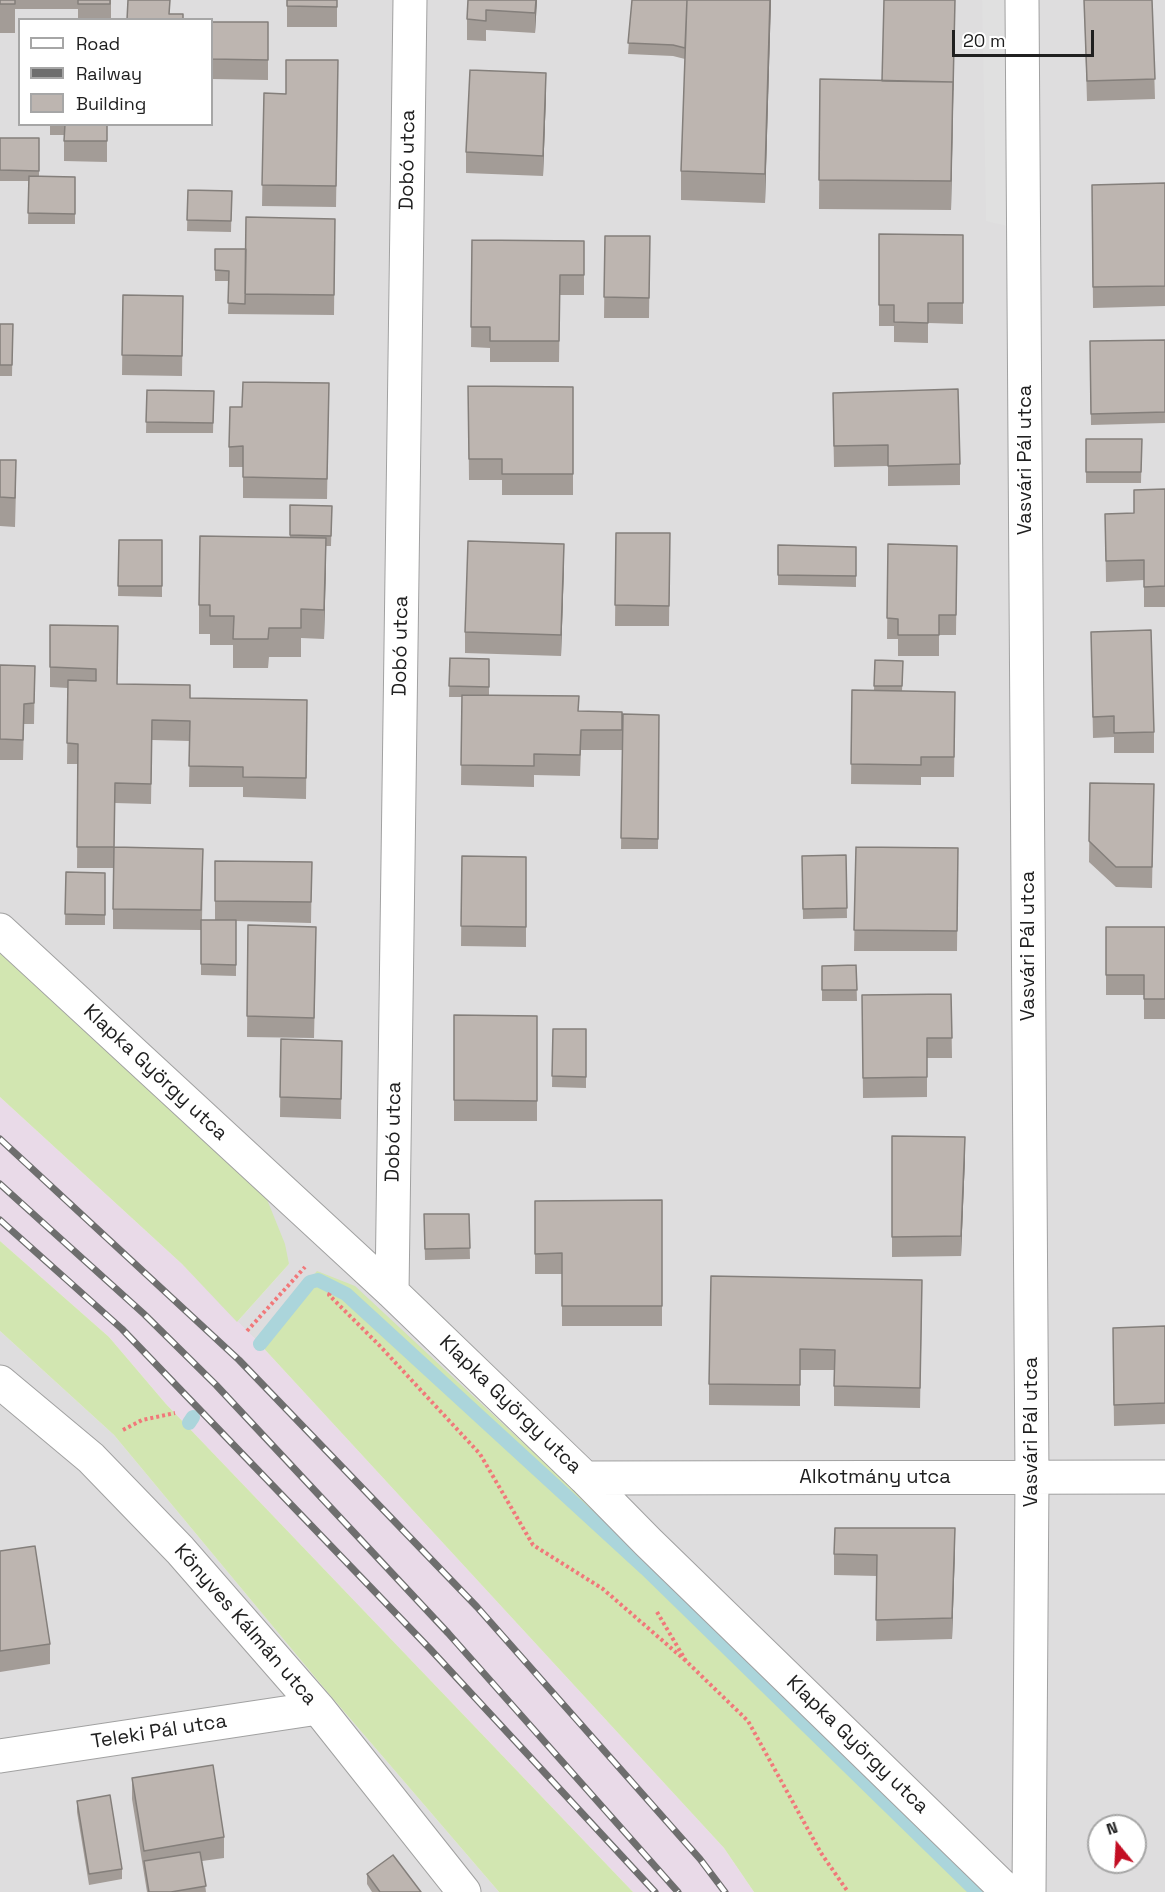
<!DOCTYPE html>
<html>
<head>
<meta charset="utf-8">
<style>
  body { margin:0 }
  #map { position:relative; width:1165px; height:1892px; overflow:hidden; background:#f0ece8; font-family:"Space Grotesk",sans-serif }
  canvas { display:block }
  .legend { position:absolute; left:18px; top:18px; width:195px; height:108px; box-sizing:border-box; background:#fff; border:2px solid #a6a6a6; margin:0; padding:8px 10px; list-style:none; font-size:18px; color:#202020 }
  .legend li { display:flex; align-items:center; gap:12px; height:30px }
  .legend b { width:30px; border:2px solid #a6a6a6 }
  .north { position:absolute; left:1087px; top:1814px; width:60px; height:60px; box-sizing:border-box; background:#fff; border:2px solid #a6a6a6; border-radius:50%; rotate:342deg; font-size:16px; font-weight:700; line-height:24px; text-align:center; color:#202020 }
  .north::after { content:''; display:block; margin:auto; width:21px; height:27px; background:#c30e23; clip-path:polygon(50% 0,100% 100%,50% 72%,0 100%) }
  .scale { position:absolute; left:952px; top:30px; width:142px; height:27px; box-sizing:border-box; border:3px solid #202020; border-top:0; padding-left:8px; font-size:18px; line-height:21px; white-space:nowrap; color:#202020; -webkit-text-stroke:4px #fff; paint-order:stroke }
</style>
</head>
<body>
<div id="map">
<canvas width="1165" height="1892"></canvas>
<ul class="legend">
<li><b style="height:8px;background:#fff"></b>Road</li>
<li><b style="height:8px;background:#6e6e6e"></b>Railway</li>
<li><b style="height:16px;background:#bdb5b0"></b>Building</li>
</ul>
<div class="north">N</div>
<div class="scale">20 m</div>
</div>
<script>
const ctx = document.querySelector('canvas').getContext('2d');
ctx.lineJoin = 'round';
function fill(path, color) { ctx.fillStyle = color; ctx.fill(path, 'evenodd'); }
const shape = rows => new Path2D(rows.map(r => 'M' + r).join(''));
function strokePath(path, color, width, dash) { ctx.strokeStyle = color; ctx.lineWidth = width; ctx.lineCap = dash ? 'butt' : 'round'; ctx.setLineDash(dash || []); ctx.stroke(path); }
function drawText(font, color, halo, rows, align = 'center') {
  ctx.font = font + ' "Space Grotesk",sans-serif'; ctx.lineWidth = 5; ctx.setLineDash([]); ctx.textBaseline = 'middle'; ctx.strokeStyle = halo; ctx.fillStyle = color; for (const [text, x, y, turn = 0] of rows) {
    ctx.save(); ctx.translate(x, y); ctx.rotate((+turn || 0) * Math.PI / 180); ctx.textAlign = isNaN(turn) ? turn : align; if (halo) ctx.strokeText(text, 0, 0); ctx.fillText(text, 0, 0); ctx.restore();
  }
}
const residential = shape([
  [0,0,1165,0,1165,1892,985,1892,576,1492,543,1462,317,1272,257,1341,237,1322,289,1264,0,943],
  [20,20,212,20,212,124,20,124],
  [1099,1826,1135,1826,1135,1862,1099,1862],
  [0,1331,114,1435,329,1694,499,1892,0,1892]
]);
const industrial = shape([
  [0,1097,182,1264,257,1341,724,1848,754,1892,633,1892,166,1404,109,1337,0,1241]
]);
const grass = shape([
  [0,943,262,1187,285,1244,289,1264,237,1322,182,1264,0,1097],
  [0,1241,109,1337,166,1404,633,1892,499,1892,329,1694,114,1435,0,1331],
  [317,1271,355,1286,576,1492,985,1892,754,1892,724,1848,257,1341]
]);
const parking = shape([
  [982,0,1022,0,1024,230,986,221]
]);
const stream = shape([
  [260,1344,310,1282,318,1280,346,1294,646,1569,977,1892],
  [189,1423,193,1417]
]);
const path = shape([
  [330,1293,329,1295,379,1345,480,1454,533,1545,603,1589,686,1661],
  [247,1331,305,1267],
  [123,1430,142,1420,175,1413],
  [657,1612,686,1661,748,1721,821,1853,848,1892]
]);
const street = shape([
  [1022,0,1032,1477,1029,1892],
  [0,930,392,1292,585,1478,648,1542,1008,1892],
  [392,1292,410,0],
  [0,1382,91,1458,180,1550,318,1708,464,1892],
  [585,1478,1165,1477],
  [0,1756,318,1708]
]);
const rail = shape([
  [0,1139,239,1360,477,1607,700,1859,725,1892],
  [0,1184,144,1314,216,1385,448,1633,678,1892],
  [0,1220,122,1329,431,1650,655,1892]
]);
const wall = shape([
  [0,0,111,0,111,20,78,20,78,9,15,9,15,33,0,33],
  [269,0,337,0,337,27,287,27,287,0],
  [468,0,537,0,535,33,486,30,486,41,467,40,467,19],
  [632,0,771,0,765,203,681,200,681,171,685,59,673,56,628,54],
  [955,0,951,210,819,209,820,79,882,81],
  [1084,0,1152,0,1155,99,1087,101],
  [212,22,268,22,268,80,212,79],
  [338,81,336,207,262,206,264,93,286,94],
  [546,94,543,176,466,173,466,152],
  [50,124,107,124,107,162,64,161,64,135,50,135],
  [0,138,39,138,39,177,75,177,75,224,28,224,29,181,0,181],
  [1165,183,1165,306,1093,308,1092,185],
  [188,190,232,191,231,232,187,231],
  [335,219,334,315,228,314,229,281,215,281,215,249,246,249],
  [879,234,963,235,963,324,928,323,928,343,894,342,894,326,879,326],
  [605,236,650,236,649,318,604,318],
  [472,240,584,241,584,295,560,295,559,362,490,362,490,348,471,347],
  [123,295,183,296,182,376,122,375],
  [0,324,13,324,12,376,0,376],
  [1165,340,1165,423,1091,425,1090,341],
  [329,383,327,499,243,498,243,467,229,467,229,447,242,407],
  [468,386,573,387,573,495,502,495,502,480,469,480],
  [147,390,214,391,213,433,146,433],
  [833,413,960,464,960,485,888,486,888,466,834,467],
  [1086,439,1142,439,1141,483,1086,483],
  [0,460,16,489,15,527,0,526,0,557],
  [1165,489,1165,607,1144,607,1144,580,1106,582,1105,514,1134,513],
  [290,505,332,506,331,546,326,546,324,639,301,638,301,657,269,657,268,668,233,668,233,645,210,645,210,634,199,634,199,605,290,537],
  [616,533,670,533,669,626,615,626],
  [119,540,162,540,162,597,118,596],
  [888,544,957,546,956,635,939,635,939,656,898,656,898,639,887,639],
  [778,545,856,547,856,587,778,585],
  [564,564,561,656,465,653,465,632],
  [50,625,117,684,190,698,307,700,306,799,243,797,243,787,189,787,190,741,152,740,151,804,115,803,114,847,203,869,202,920,215,920,215,861,312,862,311,923,236,921,236,976,201,975,201,930,113,929,113,868,77,868,78,764,67,764,68,688,50,687],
  [1091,632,1154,732,1154,753,1114,753,1114,737,1093,738],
  [450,658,489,659,489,695,579,711,622,712,622,750,581,750,580,776,534,775,534,787,461,785,462,697,449,697],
  [875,660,903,661,902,691,955,712,954,777,921,777,921,785,851,784,852,690,874,690],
  [0,665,35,666,34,724,24,724,23,760,0,760],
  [623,714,659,715,658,849,621,849],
  [1090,783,1154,784,1152,888,1116,887,1089,862],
  [856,847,958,848,957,951,854,951],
  [846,855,847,918,803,919,802,856],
  [462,856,526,857,526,947,461,946],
  [66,872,105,873,105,925,65,925],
  [248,925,316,947,314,1038,247,1037],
  [1106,927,1165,927,1165,1019,1144,1019,1144,995,1106,995],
  [856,965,857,1001,822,1001,822,966],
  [951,994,952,1058,927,1058,927,1097,863,1098,862,995],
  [454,1015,537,1016,537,1121,454,1121],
  [553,1029,586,1029,586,1088,552,1087],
  [281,1039,342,1041,341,1119,280,1117],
  [892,1136,965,1157,961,1256,892,1257],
  [662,1200,662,1326,562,1326,562,1274,535,1274,535,1201],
  [424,1214,469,1214,470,1259,425,1260],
  [922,1301,920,1408,834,1406,834,1370,800,1370,800,1406,709,1405,709,1384],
  [1165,1326,1165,1424,1114,1426,1113,1348],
  [955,1548,952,1639,876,1641,877,1576,834,1575,834,1554],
  [0,1551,50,1644,50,1664,0,1672],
  [132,1778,224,1837,224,1858,202,1861,206,1892,147,1892,132,1799],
  [77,1801,122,1869,122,1879,89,1885,77,1812],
  [367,1874,421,1892,372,1892,367,1884]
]);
const shadedWall = shape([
  [536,0,537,0,535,33,535,13],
  [770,0,771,0,765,203,765,174],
  [955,0,953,111,951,210,951,181],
  [546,73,546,94,543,176,543,156],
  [326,538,326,567,324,639,324,610],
  [564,544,564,564,561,656,561,635],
  [965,1137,965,1157,961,1256,961,1236],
  [955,1528,955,1548,952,1639,952,1618]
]);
const building = shape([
  [0,0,15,0,15,4,0,4,0,0],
  [78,0,110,0,110,4,78,4,78,0],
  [128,0,170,0,169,14,183,14,183,20,127,20,128,0],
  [287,0,337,0,337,7,287,6,287,0],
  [468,0,536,0,535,13,486,10,486,21,467,19,468,0],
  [632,0,687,0,685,48,673,45,628,43,632,0],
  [687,0,770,0,765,174,681,171,687,0],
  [884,0,955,0,953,90,953,82,882,81,884,0],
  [1084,0,1152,0,1155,79,1087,81,1084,0],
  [212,22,268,22,268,60,212,59,212,22],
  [286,60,338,60,336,186,262,185,264,93,286,94,286,60],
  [470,70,546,73,543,156,466,152,470,70],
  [820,79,953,82,951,181,819,180,820,79],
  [65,124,107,124,107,141,64,141,65,124],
  [0,138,39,138,39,171,0,170,0,138],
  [29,176,75,177,75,214,28,213,29,176],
  [1165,183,1165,286,1093,287,1092,185,1165,183],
  [188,190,232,191,231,221,187,220,188,190],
  [246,217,335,219,334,295,245,294,246,217],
  [879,234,963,235,963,303,928,303,928,323,894,322,894,305,879,305,879,234],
  [605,236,650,236,649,298,604,297,605,236],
  [472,240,584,241,584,275,560,275,559,341,490,341,490,327,471,327,472,240],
  [215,249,246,249,245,304,228,303,229,271,215,270,215,249],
  [123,295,183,296,182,356,122,355,123,295],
  [0,324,13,324,12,365,0,365,0,324],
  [1165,340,1165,412,1091,414,1090,341,1165,340],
  [243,382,329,383,327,479,243,477,243,446,229,447,230,407,242,407,243,382],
  [468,386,573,387,573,474,502,474,502,459,469,459,468,386],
  [958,389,960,464,888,466,888,445,834,446,833,393,958,389],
  [147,390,214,391,213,423,146,422,147,390],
  [1086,439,1142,439,1141,472,1086,472,1086,439],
  [0,460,16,460,15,498,0,497,0,460],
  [1165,489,1165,586,1144,587,1144,560,1106,561,1105,514,1134,513,1134,490,1165,489],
  [290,505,332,506,331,536,290,535,290,505],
  [616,533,670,533,669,606,615,605,616,533],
  [200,536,326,538,324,610,301,609,301,628,269,628,268,639,233,639,234,616,210,616,210,605,199,605,200,536],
  [119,540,162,540,162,586,118,586,119,540],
  [468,541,564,544,561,635,465,632,468,541],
  [888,544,957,546,956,615,939,615,939,635,898,635,898,619,887,618,888,544],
  [778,545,856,547,856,576,778,575,778,545],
  [50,625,118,626,117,684,190,685,190,698,307,700,306,778,243,777,243,767,189,766,190,721,152,720,151,784,115,783,114,847,203,849,201,910,113,909,114,847,77,847,78,744,67,743,68,680,96,681,96,669,50,667,50,625],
  [1151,630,1154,732,1114,733,1114,716,1093,717,1091,632,1151,630],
  [450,658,489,659,489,687,449,686,450,658],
  [875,660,903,661,902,686,874,686,875,660],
  [0,665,35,666,34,703,24,704,23,740,0,739,0,665],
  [852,690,955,692,954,757,921,757,921,765,851,764,852,690],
  [462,695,579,696,578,711,622,712,622,730,581,730,580,755,534,754,534,766,461,765,462,695],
  [623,714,659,715,658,839,621,838,623,714],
  [1090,783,1154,784,1152,867,1116,867,1089,841,1090,783],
  [856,847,958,848,957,931,854,930,856,847],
  [846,855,847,908,803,909,802,856,846,855],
  [462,856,526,857,526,927,461,926,462,856],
  [215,861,312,862,311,902,215,901,215,861],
  [66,872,105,873,105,915,65,914,66,872],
  [201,920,236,920,236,965,201,964,201,920],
  [248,925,316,927,314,1018,247,1016,248,925],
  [1106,927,1165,927,1165,999,1144,999,1144,975,1106,975,1106,927],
  [856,965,857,990,822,990,822,966,856,965],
  [951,994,952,1038,927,1038,927,1077,863,1078,862,995,951,994],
  [454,1015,537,1016,537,1101,454,1100,454,1015],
  [553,1029,586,1029,586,1077,552,1076,553,1029],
  [281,1039,342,1041,341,1099,280,1097,281,1039],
  [892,1136,965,1137,961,1236,892,1237,892,1136],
  [662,1200,662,1306,562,1306,562,1253,535,1254,535,1201,662,1200],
  [424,1214,469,1214,470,1248,425,1249,424,1214],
  [711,1276,922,1280,920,1388,834,1386,835,1350,800,1349,800,1385,709,1384,711,1276],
  [1165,1326,1165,1403,1114,1405,1113,1328,1165,1326],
  [835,1528,955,1528,952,1618,876,1620,877,1555,834,1554,835,1528],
  [35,1546,50,1644,0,1651,0,1551,35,1546],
  [213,1765,224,1837,144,1851,132,1778,213,1765],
  [110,1795,122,1869,89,1874,77,1801,110,1795],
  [200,1852,206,1886,171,1892,149,1892,144,1861,200,1852],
  [393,1855,421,1892,380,1892,367,1874,393,1855]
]);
const streetNames = [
  ["Dobó utca",408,160,-89],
  ["Vasvári Pál utca",1026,460,-90],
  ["Dobó utca",401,646,-89],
  ["Vasvári Pál utca",1029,946,-90],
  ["Klapka György utca",155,1073,43],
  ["Dobó utca",394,1132,-89],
  ["Klapka György utca",510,1405,44],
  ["Vasvári Pál utca",1032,1432,-90],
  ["Alkotmány utca",875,1478],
  ["Könyves Kálmán utca",245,1625,49],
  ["Teleki Pál utca",159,1732,-9],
  ["Klapka György utca",857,1745,44]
];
fill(residential, '#deddde');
fill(industrial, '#e9dae8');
fill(grass, '#d2e6b1');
fill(parking, '#e0e0e0');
strokePath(stream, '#abd5db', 14);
strokePath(street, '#a1a1a1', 35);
strokePath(path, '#f1787a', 4, [3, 3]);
strokePath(street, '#fff', 33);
strokePath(rail, '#6e6e6e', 7);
strokePath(rail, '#fff', 4.5, [14]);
fill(wall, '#a39c97');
fill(shadedWall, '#847f7b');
fill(building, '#bdb5b0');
strokePath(building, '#847f7b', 1.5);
drawText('20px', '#202020', '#fff', streetNames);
</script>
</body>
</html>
